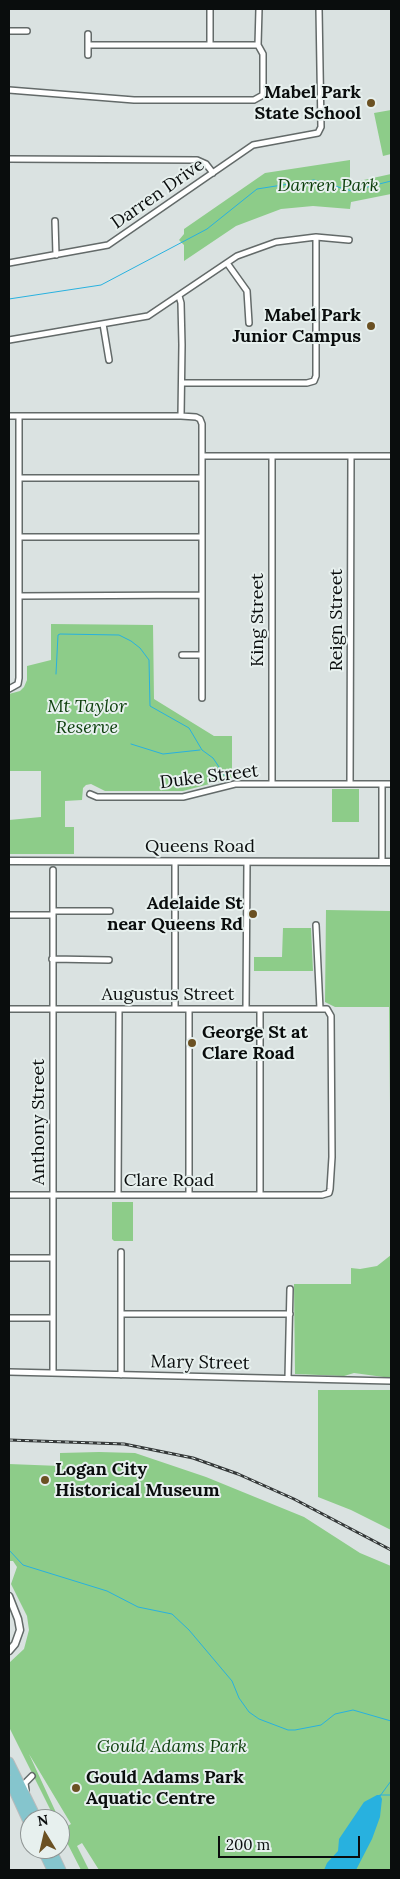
<!DOCTYPE html>
<html>
<head>
<meta charset="utf-8">
<style>
  body { margin:0 }
  #map { position:relative; width:400px; height:1879px; overflow:hidden; background:#dae2e1; font-family:Lora,serif }
  canvas { display:block }
  .frame { position:absolute; inset:0; border:10px solid #0a0d0d; pointer-events:none }
  .north { position:absolute; left:20px; top:1809px; width:50px; height:50px; box-sizing:border-box; background:#e7f0ee; border:1px solid #8f9594; border-radius:50%; rotate:351deg; font-size:14px; font-weight:700; line-height:20px; text-align:center; color:#0a0d0d }
  .north::after { content:''; display:block; margin:auto; width:18px; height:22px; background:#6b5123; clip-path:polygon(50% 0,100% 100%,50% 72%,0 100%) }
  .scale { position:absolute; left:218px; top:1836px; width:142px; height:22px; box-sizing:border-box; border:2px solid #0a0d0d; border-top:0; padding-left:6px; font-size:15px; line-height:18px; white-space:nowrap; color:#0a0d0d; -webkit-text-stroke:4px #e7f0ee; paint-order:stroke }
</style>
</head>
<body>
<div id="map">
<canvas width="400" height="1879"></canvas>
<div class="frame"></div>
<div class="north">N</div>
<div class="scale">200 m</div>
</div>
<script>
const ctx = document.querySelector('canvas').getContext('2d');
ctx.lineJoin = 'round';
function fill(path, color) { ctx.fillStyle = color; ctx.fill(path, 'evenodd'); }
const shape = rows => new Path2D(rows.map(r => 'M' + r).join(''));
function strokePath(path, color, width, dash) { ctx.strokeStyle = color; ctx.lineWidth = width; ctx.lineCap = dash ? 'butt' : 'round'; ctx.setLineDash(dash || []); ctx.stroke(path); }
function drawText(font, color, halo, rows, align = 'center') {
  ctx.font = font + ' Lora,serif'; ctx.lineWidth = 4; ctx.setLineDash([]); ctx.textBaseline = 'middle'; ctx.strokeStyle = halo; ctx.fillStyle = color; for (const [text, x, y, turn = 0] of rows) {
    ctx.save(); ctx.translate(x, y); ctx.rotate((+turn || 0) * Math.PI / 180); ctx.textAlign = isNaN(turn) ? turn : align; if (halo) ctx.strokeText(text, 0, 0); ctx.fillText(text, 0, 0); ctx.restore();
  }
}
const green = shape([
  [391,110,391,154,383,156,374,113],
  [350,160,350,183,391,174,391,194,351,202,350,209,313,206,281,209,236,226,184,261,184,245,179,240,184,234,184,229,265,173],
  [51,624,153,625,154,699,214,736,232,736,232,778,183,791,105,791,91,784,86,785,83,788,82,800,65,801,65,827,74,827,74,854,9,854,9,820,41,817,41,771,9,771,9,694,20,691,24,687,27,680,27,666,51,660],
  [332,789,359,789,359,822,332,822],
  [326,910,391,911,391,1202,389,1007,335,1007,325,1002],
  [283,928,311,928,313,971,254,971,254,957,282,957],
  [112,1202,133,1202,133,1241,114,1241,112,1239],
  [391,1255,391,1378,354,1373,344,1376,295,1374,294,1284,351,1284,351,1268,360,1269,377,1266],
  [318,1390,391,1390,391,1530,351,1510,318,1497],
  [99,1452,135,1453,206,1477,304,1517,360,1553,391,1566,391,1870,99,1870,82,1843,77,1846,89,1870,81,1870,60,1829,60,1821,64,1828,71,1824,29,1754,59,1819,55,1819,9,1727,9,1663,24,1649,29,1630,27,1616,11,1584,17,1567,13,1561,9,1561,9,1464,60,1466,60,1453]
]);
const water = shape([
  [377,1795,380,1795,382,1799,380,1817,372,1839,356,1870,324,1870,327,1863,338,1851,339,1839,364,1802]
]);
const stream = shape([
  [9,299,101,285,207,229,257,189,314,180,352,191,391,181],
  [56,674,58,635,60,634,119,635,131,641,140,648,149,660,150,706,189,728,202,750,213,758,227,779],
  [131,744,163,754,200,750],
  [9,1550,23,1565,107,1591,138,1607,172,1614,189,1630,232,1681,239,1698,249,1712,259,1719,288,1730,295,1730,321,1725,335,1714,353,1710,391,1721],
  [380,1795,391,1795],
  [380,1796,391,1781]
]);
const minor = shape([
  [9,31,27,31],
  [210,45,210,9],
  [258,45,259,9],
  [88,55,88,34],
  [9,90,134,100,254,100,263,95,263,54,258,45,88,45],
  [9,159,197,160,206,164,213,173],
  [55,221,56,255],
  [9,263,108,245,253,145,318,133,321,127,319,9],
  [227,263,247,291,249,323],
  [179,296,181,303,182,345,181,416],
  [103,324,109,360],
  [9,340,148,316,237,256,276,242,316,237,349,240],
  [182,383,307,383,314,381,316,376,316,237],
  [9,416,181,416,196,417,200,419,202,424,202,698],
  [202,456,391,456],
  [19,478,202,478],
  [19,537,201,537],
  [19,596,202,595],
  [182,655,202,655],
  [9,689,18,684,19,678,19,416],
  [272,784,272,456],
  [350,784,351,456],
  [382,784,382,862],
  [90,794,97,797,183,797,235,784,391,784],
  [53,911,110,911],
  [9,915,53,915],
  [316,925,320,1009],
  [52,959,109,960],
  [9,1009,327,1009,331,1016,332,1157,330,1189,329,1193,322,1195,9,1195],
  [175,1009,175,862],
  [246,1009,247,862],
  [118,1195,119,1009],
  [189,1195,189,1009],
  [260,1195,260,1009],
  [121,1252,121,1375],
  [9,1258,53,1258],
  [121,1314,290,1314],
  [9,1318,53,1318],
  [9,1372,391,1381],
  [53,1373,53,870],
  [288,1378,290,1289],
  [26,1790,25,1783,32,1776]
]);
const tertiary = shape([
  [9,861,391,862],
  [9,1596,18,1619,20,1630,15,1644,9,1651]
]);
const primary = shape([
  [9,1762,37,1819],
  [9,1780,30,1826],
  [42,1849,52,1870],
  [51,1849,61,1870]
]);
const rail = shape([
  [9,1440,124,1444,193,1458,238,1474,294,1499,391,1550]
]);
const markers = [
  [371,103,5,"#6b5123"],
  [371,326,5,"#6b5123"],
  [253,914,5,"#6b5123"],
  [192,1043,5,"#6b5123"],
  [45,1480,5,"#6b5123"],
  [76,1788,5,"#6b5123"]
];
const poiNames = [
  ["Mabel Park",361,93],
  ["State School",361,114],
  ["Mabel Park",361,316],
  ["Junior Campus",361,337],
  ["Adelaide St",243,904],
  ["near Queens Rd",243,925],
  ["George St at",202,1033,"left"],
  ["Clare Road",202,1054,"left"],
  ["Logan City",55,1470,"left"],
  ["Historical Museum",55,1491,"left"],
  ["Gould Adams Park",86,1778,"left"],
  ["Aquatic Centre",86,1799,"left"]
];
const parkNames = [
  ["Darren Park",328,186],
  ["Mt Taylor",87,707],
  ["Reserve",87,728],
  ["Gould Adams Park",172,1747]
];
const streetNames = [
  ["Darren Drive",158,194,-35],
  ["King Street",258,620,-90],
  ["Reign Street",337,620,-90],
  ["Duke Street",209,777,-7],
  ["Queens Road",200,847],
  ["Augustus Street",168,995],
  ["Anthony Street",39,1122,-90],
  ["Clare Road",169,1181],
  ["Mary Street",200,1363,1]
];
fill(green, '#8dcc89');
fill(water, '#28b1df');
strokePath(stream, '#28b1df', 1);
strokePath(minor, '#636a69', 8);
strokePath(tertiary, '#636a69', 9);
strokePath(primary, '#babbbb', 11);
strokePath(minor, '#fff', 5);
strokePath(tertiary, '#fff', 6);
strokePath(primary, '#85c5cd', 9);
strokePath(rail, '#343838', 3);
strokePath(rail, '#e7f0ee', 1, [4]);
for (const [x, y, r, color] of markers) { const dot = new Path2D(); dot.arc(x, y, r, 0, 2 * Math.PI); ctx.fillStyle = color; ctx.fill(dot); strokePath(dot, '#e7f0ee', 2); }
drawText('bold 18px', '#0a0d0d', '#e7f0ee', poiNames, 'right');
drawText('italic 18px', '#0c3e0b', '#e7f0ee', parkNames);
drawText('18px', '#0a0d0d', '#e7f0ee', streetNames);
</script>
</body>
</html>
